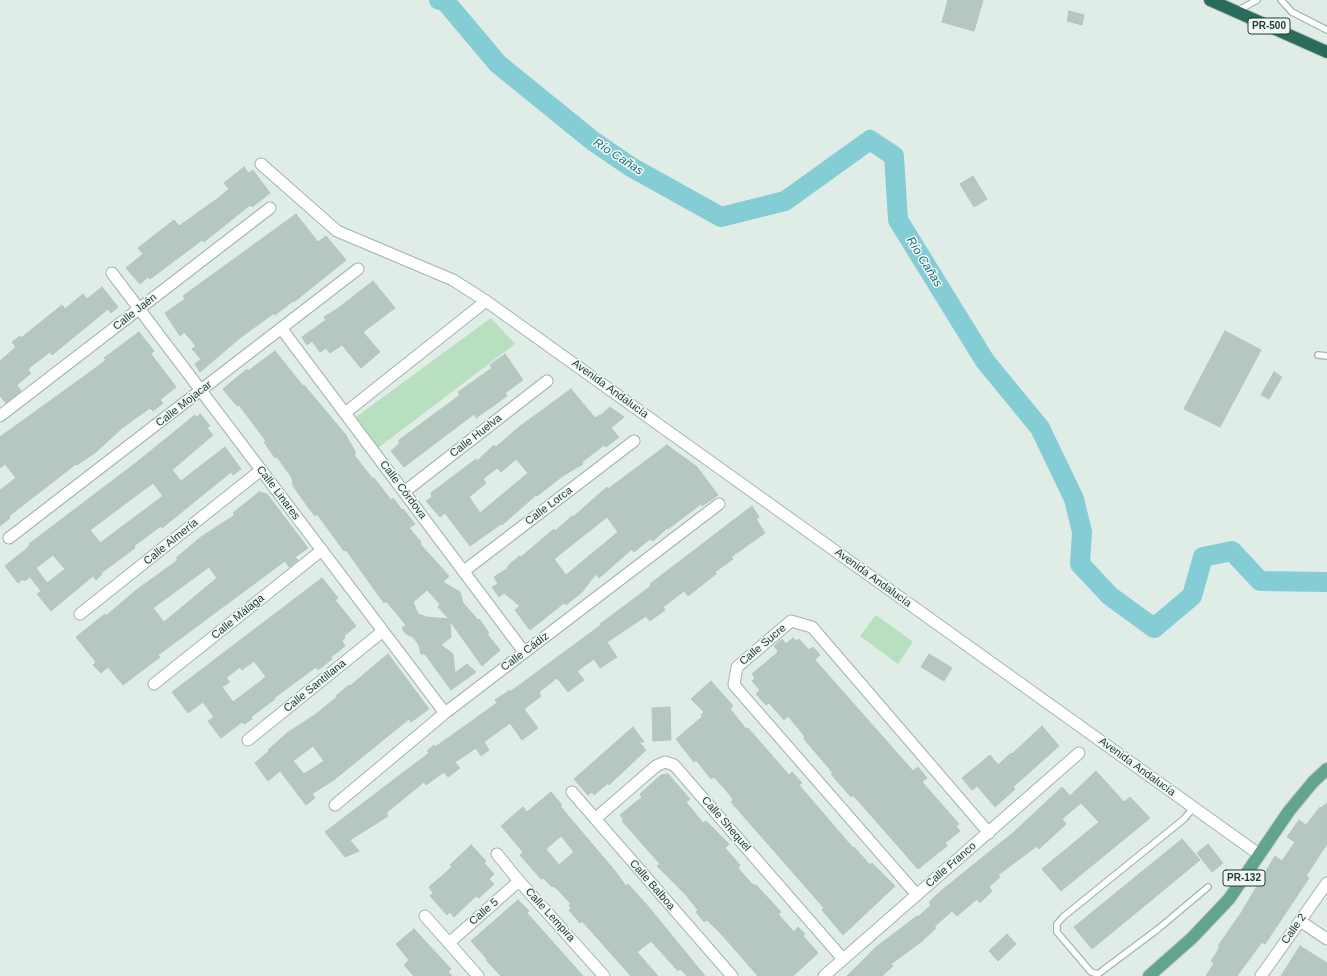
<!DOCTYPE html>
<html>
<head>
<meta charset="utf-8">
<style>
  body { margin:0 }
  canvas { display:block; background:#e0ece6 }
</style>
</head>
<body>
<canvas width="1327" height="976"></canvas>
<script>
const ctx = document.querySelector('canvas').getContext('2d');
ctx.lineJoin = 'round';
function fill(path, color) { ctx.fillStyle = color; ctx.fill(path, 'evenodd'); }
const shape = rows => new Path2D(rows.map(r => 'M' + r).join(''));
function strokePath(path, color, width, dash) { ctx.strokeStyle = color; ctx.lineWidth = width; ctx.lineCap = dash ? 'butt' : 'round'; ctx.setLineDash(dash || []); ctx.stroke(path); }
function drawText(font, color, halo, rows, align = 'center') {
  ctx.font = font + ' Arial,sans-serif'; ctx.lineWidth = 3; ctx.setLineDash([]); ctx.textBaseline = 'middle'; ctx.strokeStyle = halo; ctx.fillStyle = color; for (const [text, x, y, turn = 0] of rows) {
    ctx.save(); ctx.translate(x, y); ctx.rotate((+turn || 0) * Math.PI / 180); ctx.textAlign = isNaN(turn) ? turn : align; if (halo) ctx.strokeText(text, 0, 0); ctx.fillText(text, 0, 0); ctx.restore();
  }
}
const green = shape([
  [491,318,515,344,378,448,356,417],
  [876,615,913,642,898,664,860,636]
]);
const river = shape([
  [439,0,445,1,498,64,593,141,631,167,721,217,785,201,870,140,894,156,898,220,985,361,1040,428,1074,499,1082,532,1080,564,1110,596,1154,628,1192,596,1203,557,1232,551,1260,581,1327,582]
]);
const building = shape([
  [948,0,983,0,974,31,942,22,948,0],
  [1069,11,1084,15,1082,25,1067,21,1069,11],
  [244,167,248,173,253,170,270,193,252,207,250,205,204,242,202,240,150,279,148,277,140,284,126,268,143,254,138,248,174,220,179,226,217,199,229,189,224,183,244,167],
  [973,176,987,199,974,207,960,184,973,176],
  [296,214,318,242,326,236,346,260,294,302,293,301,275,315,274,313,240,338,200,372,195,364,201,359,192,349,196,346,184,332,180,336,165,313,185,299,183,296,296,214],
  [373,281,395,308,363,332,380,352,361,368,342,345,330,353,326,348,320,352,312,341,307,345,302,337,326,320,324,317,337,309,373,281],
  [102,287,118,307,111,313,108,309,52,355,50,352,30,367,28,370,31,373,17,385,21,391,6,403,0,396,0,361,16,347,12,342,20,336,21,338,62,305,65,309,83,294,87,299,102,287],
  [1225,331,1261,350,1220,427,1184,409,1225,331],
  [139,332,154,351,151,354,176,387,160,400,163,403,153,411,150,408,122,428,96,452,77,465,76,464,9,516,10,518,0,526,0,490,16,478,5,464,0,468,0,437,86,375,106,360,104,358,139,332],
  [275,351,303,386,304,385,345,434,356,453,354,455,373,479,374,478,391,500,393,498,402,510,403,509,415,524,409,528,421,542,420,544,449,576,443,582,460,592,463,603,478,620,479,619,489,633,487,634,500,650,482,666,450,621,451,637,441,645,453,654,455,673,467,664,476,672,451,690,425,654,421,654,419,645,413,637,406,634,402,628,406,625,386,601,384,603,346,550,344,551,317,514,315,516,308,507,293,486,292,478,277,457,275,458,264,442,266,441,239,405,237,406,223,389,247,369,248,371,275,351],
  [427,590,440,604,438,607,449,619,426,617,418,614,413,602,427,590],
  [505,354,523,380,505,393,507,396,476,418,474,414,404,467,391,451,399,444,399,440,460,395,458,392,492,368,490,365,505,354],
  [1274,372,1282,377,1269,399,1261,395,1274,372],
  [571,389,595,418,599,415,600,416,610,407,624,417,611,428,619,437,606,447,604,445,582,462,583,464,564,475,537,496,536,495,502,525,501,524,470,546,445,513,440,517,426,501,432,497,431,493,460,471,476,459,477,461,494,445,496,447,519,427,571,389],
  [516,459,528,473,480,513,469,497,486,483,483,479,497,468,501,472,516,459],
  [200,414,210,426,207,428,213,435,172,470,181,481,225,447,241,469,233,475,231,472,162,528,161,526,134,546,135,548,101,573,102,574,96,580,93,576,51,611,37,594,41,591,30,577,24,581,23,579,18,583,5,566,25,550,30,545,29,544,137,462,195,415,197,417,200,414],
  [153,483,163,496,100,543,90,530,153,483],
  [53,555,65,569,47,583,36,568,53,555],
  [667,445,697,467,718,495,702,506,701,504,668,529,667,528,653,541,650,539,634,552,632,549,599,578,596,574,582,592,566,605,564,603,530,630,515,610,520,606,504,593,499,597,492,587,498,584,494,577,508,568,507,567,519,556,521,557,554,529,555,531,572,516,573,517,607,487,608,489,667,445],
  [607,517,618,532,566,575,554,559,607,517],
  [259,492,267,494,308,548,295,557,298,560,289,567,285,561,158,655,160,657,123,685,108,667,101,673,93,665,96,662,76,637,105,614,106,616,135,591,178,560,176,558,201,537,235,515,233,513,259,492],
  [209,567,217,578,164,622,153,608,209,567],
  [752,506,759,517,756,519,765,533,731,557,733,559,715,572,716,574,688,596,684,591,663,607,665,610,650,621,646,616,607,642,617,657,600,668,594,659,577,671,584,680,568,692,557,678,539,692,541,696,524,709,538,728,522,740,510,723,484,742,489,750,481,756,476,748,455,762,460,768,448,777,444,772,426,785,424,782,386,813,388,816,350,840,359,851,345,857,325,832,429,753,427,751,434,745,435,747,455,733,497,703,495,700,510,690,510,692,601,625,600,624,651,586,650,584,663,574,752,506],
  [322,578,338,598,335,600,356,626,344,636,345,638,342,641,345,646,331,657,332,659,318,670,316,667,274,698,275,699,251,717,252,719,244,724,242,722,221,738,208,721,214,717,203,702,188,713,172,692,322,578],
  [254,661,266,677,233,702,222,687,230,682,226,678,240,667,242,670,254,661],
  [793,638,796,641,799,639,809,650,813,647,820,655,815,660,913,771,918,767,927,778,922,782,959,824,956,826,960,831,945,843,947,846,918,869,853,795,851,797,836,780,831,774,833,773,804,739,805,737,802,733,788,716,784,720,769,703,766,705,756,694,760,690,752,681,755,678,752,674,777,653,778,651,774,646,782,639,786,644,793,638],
  [388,654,429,709,411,722,409,719,335,779,312,794,315,798,306,805,280,771,268,781,255,763,269,751,268,750,287,733,316,714,337,697,336,696,349,685,350,686,388,654],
  [313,746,324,761,304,774,293,761,313,746],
  [929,654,952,668,944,681,921,667,929,654],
  [711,681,733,706,730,709,746,729,748,728,789,775,792,772,802,783,799,785,853,848,854,847,870,865,872,863,895,886,843,935,822,910,824,908,731,802,733,800,730,795,714,777,711,779,696,760,694,762,676,739,703,716,701,715,704,712,691,699,711,681],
  [670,707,671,740,653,741,652,708,670,707],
  [1042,726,1059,746,1013,787,1015,789,995,807,977,786,972,790,962,778,990,755,998,765,1011,753,1012,754,1042,726],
  [633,727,644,742,639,742,646,750,609,785,608,783,594,795,592,792,588,795,574,779,633,727],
  [1096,771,1124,802,1130,797,1150,818,1061,891,1042,869,1099,822,1081,803,1062,819,1066,824,1039,849,1037,846,998,875,1000,877,989,887,992,891,980,903,977,899,957,916,952,911,934,927,936,928,921,942,891,964,893,966,882,976,847,976,876,947,917,916,918,917,931,905,929,902,942,890,1014,832,1062,787,1070,796,1096,771],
  [668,774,690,799,686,802,703,823,706,821,729,844,725,848,740,865,738,868,752,884,757,886,781,912,778,914,794,932,798,927,805,934,803,936,818,953,793,976,758,976,722,935,707,920,704,922,696,912,698,910,686,895,657,866,660,864,622,821,624,820,620,815,642,797,640,794,661,775,668,774],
  [551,792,562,805,560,806,615,871,626,886,628,884,647,905,705,976,687,976,680,969,678,971,651,941,637,952,658,976,631,976,582,921,580,923,569,910,571,908,569,905,571,904,558,890,553,886,552,887,543,878,541,879,520,855,523,852,501,826,523,807,527,812,551,792],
  [561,836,574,852,559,865,546,849,561,836],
  [1327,803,1327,844,1306,876,1309,878,1265,944,1262,942,1237,976,1206,976,1214,963,1211,961,1220,947,1218,946,1241,913,1275,856,1282,861,1295,842,1287,837,1299,820,1306,825,1320,807,1321,808,1327,803],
  [1182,839,1200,860,1092,949,1074,927,1182,839],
  [1208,844,1223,863,1212,872,1197,853,1208,844],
  [471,845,486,861,484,863,494,874,489,879,494,884,479,898,476,896,454,917,450,912,447,915,430,896,433,893,429,887,452,867,450,865,471,845],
  [518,900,529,911,527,913,583,976,501,976,486,960,487,959,471,941,518,900],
  [414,929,451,969,448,972,452,976,414,976,404,965,409,960,396,944,414,929],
  [1007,934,1016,944,998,961,989,951,1007,934],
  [1300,946,1327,963,1327,976,1281,976,1300,946]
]);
const lane = shape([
  [1281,0,1292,12,1327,30],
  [1237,11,1257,0],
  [1318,355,1327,356],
  [1193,808,1184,819,1063,917,1057,924,1057,932,1091,972,1098,974,1158,929,1208,887]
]);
const street = shape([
  [261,164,337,231,453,280,486,301,1260,855],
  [112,273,445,713],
  [281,328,524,652],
  [345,413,486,301],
  [0,416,270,208],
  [404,492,547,381],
  [9,538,358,269],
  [464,571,634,441],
  [80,614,261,470],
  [154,684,322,550],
  [248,740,383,631],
  [572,792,732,976],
  [335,805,445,713,719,504],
  [595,819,656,766,665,762,674,765,843,959],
  [497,854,519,881,604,976],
  [917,895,734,685,737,667,791,621,812,627,989,833],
  [425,916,478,976],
  [1300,921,1327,939],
  [449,943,519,881],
  [824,976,1079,753],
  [1261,976,1327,883]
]);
const primary = shape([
  [1149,976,1192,938,1229,899,1289,811,1313,782,1327,769]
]);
const highway = shape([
  [1210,0,1327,52]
]);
const shields = [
  [1269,26,42],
  [1244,878,42]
];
const shieldNames = [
  ["PR-500",1269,26],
  ["PR-132",1244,878]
];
const streetNames = [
  ["Calle Jaén",135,312,-38],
  ["Avenida Andalucía",610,389,36],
  ["Calle Mojacar",184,404,-38],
  ["Calle Huelva",476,436,-38],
  ["Calle Córdova",403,490,53],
  ["Calle Linares",278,493,53],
  ["Calle Lorca",549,506,-37],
  ["Calle Almería",171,542,-39],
  ["Avenida Andalucía",873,578,36],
  ["Calle Málaga",238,617,-39],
  ["Calle Sucre",763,645,-40],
  ["Calle Cádiz",525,652,-37],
  ["Calle Santillana",315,686,-39],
  ["Avenida Andalucía",1137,767,36],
  ["Calle Shequel",726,824,49],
  ["Calle Franco",951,865,-41],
  ["Calle Balboa",652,885,49],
  ["Calle 5",484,912,-41],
  ["Calle Lempira",550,915,48],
  ["Calle 2",1294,929,-55]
];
const waterNames = [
  ["Río Cañas",618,157,33],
  ["Río Cañas",924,262,58]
];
fill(green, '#b8dfc0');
strokePath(river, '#85cdd5', 20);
fill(building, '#b6c7bf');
strokePath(building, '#b2c6bd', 1);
strokePath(lane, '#a3b4ad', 8);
strokePath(street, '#a3b4ad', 13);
strokePath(primary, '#c1c9c6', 14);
strokePath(highway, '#c1c9c6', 14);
strokePath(lane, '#fff', 5.5);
strokePath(street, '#fff', 11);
strokePath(primary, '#62a490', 12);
strokePath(highway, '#2a6c5b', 12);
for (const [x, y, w] of shields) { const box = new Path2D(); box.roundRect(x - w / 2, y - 8, w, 16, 3); ctx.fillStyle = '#f1f8f4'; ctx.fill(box); strokePath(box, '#203e34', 1); }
drawText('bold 10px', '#203e34', null, shieldNames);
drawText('11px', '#203e34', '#f1f8f4', streetNames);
drawText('italic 12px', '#17717d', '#f1f8f4', waterNames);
</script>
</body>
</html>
